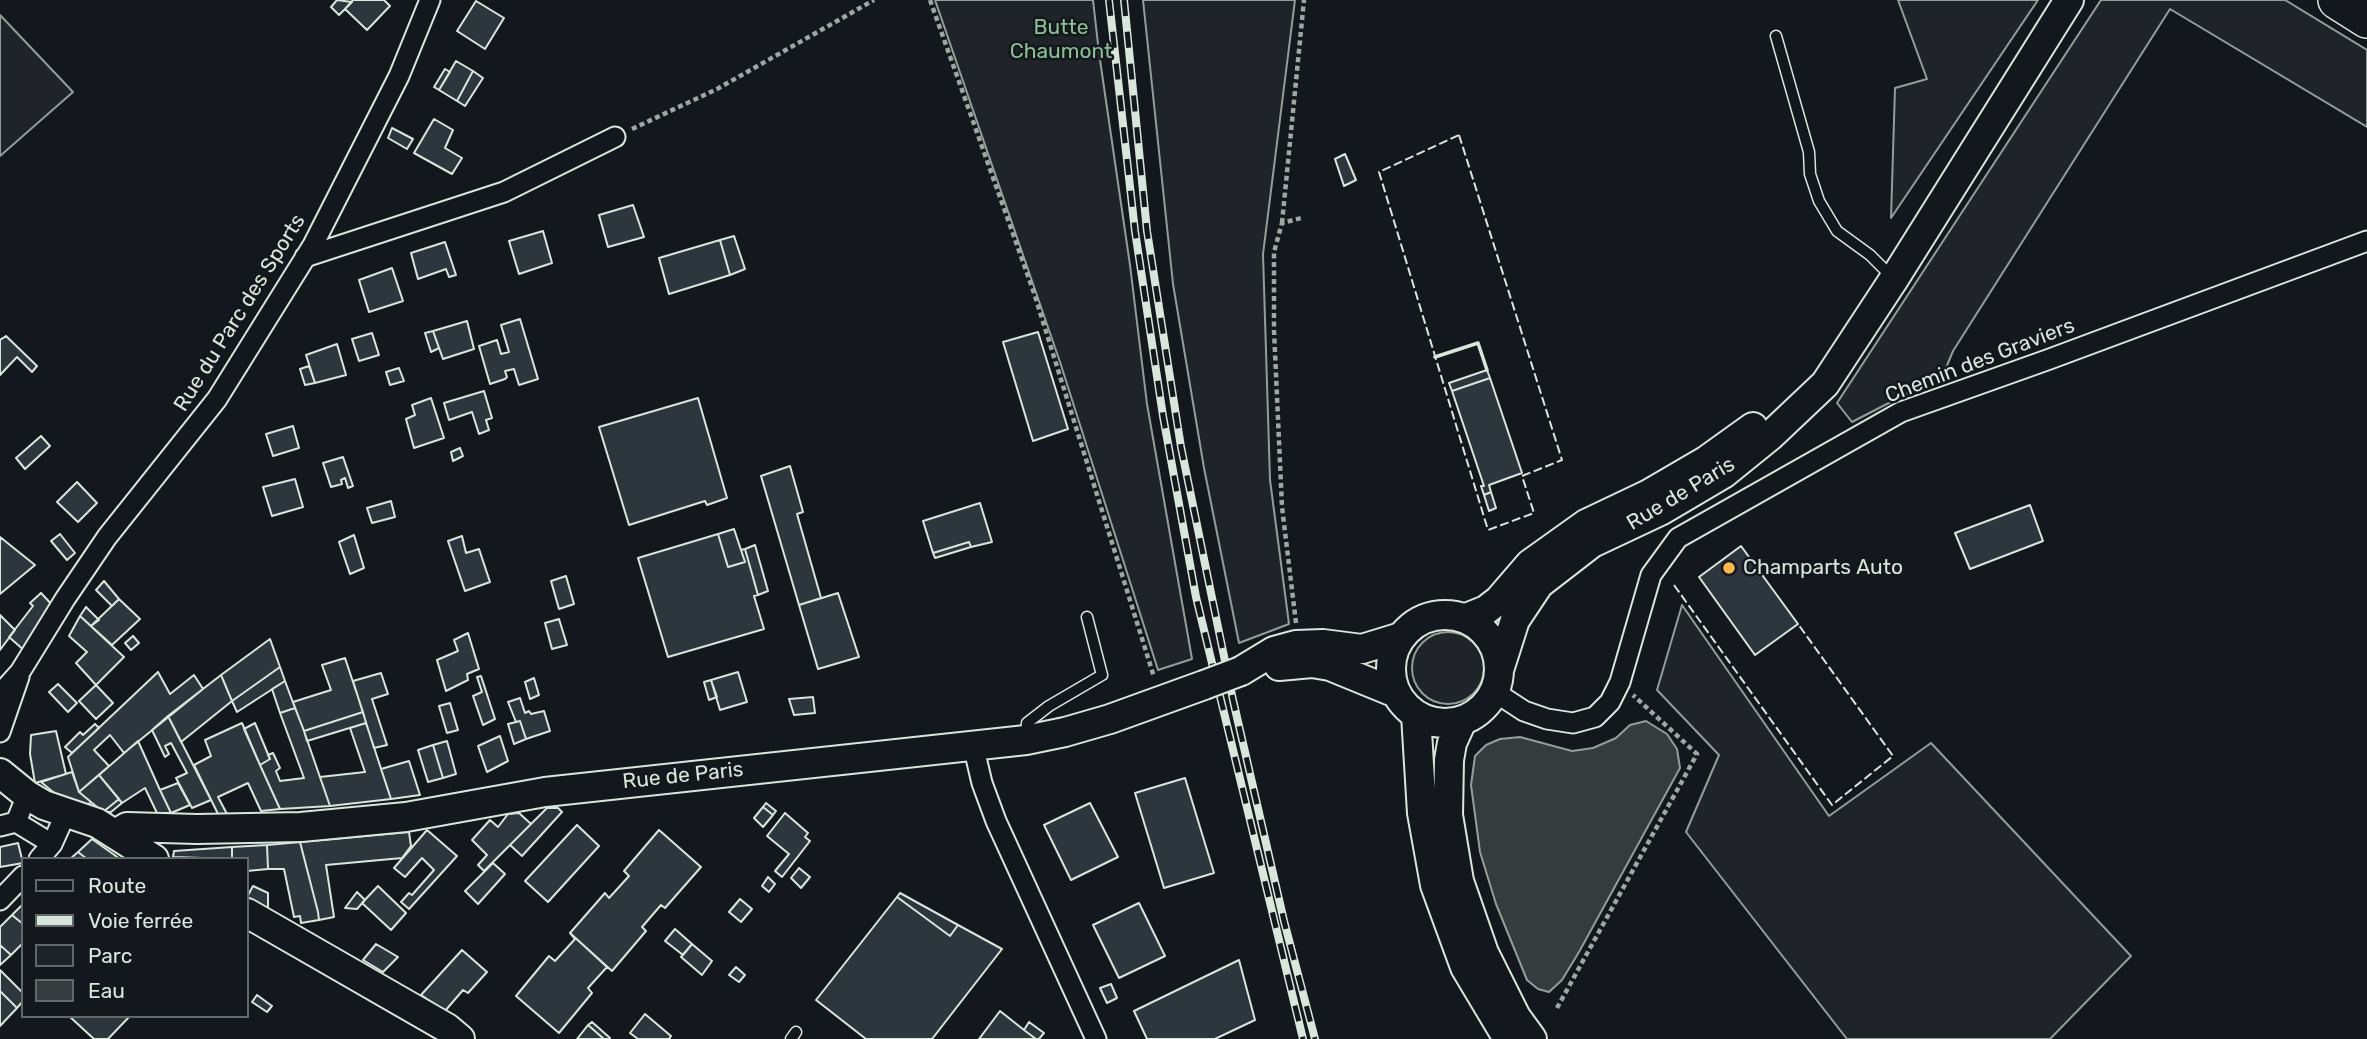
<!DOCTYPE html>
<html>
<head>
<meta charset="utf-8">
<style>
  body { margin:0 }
  #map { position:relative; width:2367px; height:1039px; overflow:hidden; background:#14181c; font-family:Rubik,sans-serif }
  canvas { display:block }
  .legend { position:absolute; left:21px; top:857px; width:228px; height:161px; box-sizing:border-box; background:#14181c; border:2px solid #626a69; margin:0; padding:9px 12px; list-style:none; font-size:21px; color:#d8e6dc }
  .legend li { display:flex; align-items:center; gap:14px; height:35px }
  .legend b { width:35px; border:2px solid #626a69 }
</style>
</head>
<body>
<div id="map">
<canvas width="2367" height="1039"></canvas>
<ul class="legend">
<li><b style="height:9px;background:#14181c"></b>Route</li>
<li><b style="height:9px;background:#d8e6dc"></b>Voie ferrée</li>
<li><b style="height:19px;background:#202428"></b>Parc</li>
<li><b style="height:19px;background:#363b3e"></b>Eau</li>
</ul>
</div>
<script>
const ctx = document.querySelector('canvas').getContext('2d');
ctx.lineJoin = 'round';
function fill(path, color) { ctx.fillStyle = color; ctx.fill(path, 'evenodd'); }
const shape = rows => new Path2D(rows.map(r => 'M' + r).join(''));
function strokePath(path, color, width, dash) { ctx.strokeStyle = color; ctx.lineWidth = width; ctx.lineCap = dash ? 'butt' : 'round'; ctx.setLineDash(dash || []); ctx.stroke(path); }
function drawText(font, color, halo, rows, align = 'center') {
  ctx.font = font + ' Rubik,sans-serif'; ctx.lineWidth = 5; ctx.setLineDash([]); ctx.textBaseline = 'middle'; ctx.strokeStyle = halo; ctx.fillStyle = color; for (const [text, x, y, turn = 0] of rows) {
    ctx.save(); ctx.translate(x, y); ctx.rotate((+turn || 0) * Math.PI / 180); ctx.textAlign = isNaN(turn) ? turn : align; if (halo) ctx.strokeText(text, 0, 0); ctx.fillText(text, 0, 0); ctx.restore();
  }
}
const green = shape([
  [935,0,1093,0,1099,53,1130,265,1147,404,1192,659,1158,670,1060,362,935,0],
  [1143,0,1295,0,1263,254,1270,480,1289,624,1239,643,1204,468,1173,284,1143,0],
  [1898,0,2038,0,1891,218,1895,88,1927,79,1898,0],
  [2101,0,2285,0,2367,50,2367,127,2170,9,1953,351,1943,375,1852,422,1837,403,2101,0],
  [0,15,73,92,0,156,0,15],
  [1682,605,1829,816,1931,743,2131,956,2050,1039,1847,1039,1686,832,1719,755,1657,690,1682,605],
  '1412 668a36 36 0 1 1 72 0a36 36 0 1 1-72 0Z'
]);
const water = shape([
  [1646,721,1667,734,1677,749,1680,768,1579,952,1562,980,1549,992,1538,989,1527,980,1496,904,1480,852,1471,785,1475,756,1486,745,1500,739,1520,737,1572,751,1593,748,1616,738,1630,725,1646,721]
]);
const building = shape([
  [337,0,352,2,339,15,331,7,337,0],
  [353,0,384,0,390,6,367,30,345,9,353,0],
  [476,1,504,18,485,49,457,31,476,1],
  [456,61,473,71,457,101,439,90,456,61],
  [445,69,450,72,439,90,434,87,445,69],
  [473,71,483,78,465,106,457,101,473,71],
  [434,119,453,130,445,148,462,158,452,174,414,153,434,119],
  [392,128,413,139,407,149,388,138,392,128],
  [1345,154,1356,180,1344,186,1335,159,1345,154],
  [633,205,644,237,608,247,599,215,633,205],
  [543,231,552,263,519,274,509,241,543,231],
  [734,236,745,269,730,275,720,240,734,236],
  [720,240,730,275,669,294,659,258,720,240],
  [445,242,456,275,449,277,446,269,418,279,411,253,445,242],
  [392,268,403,301,369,312,359,280,392,268],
  [520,319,538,379,519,385,514,369,505,371,507,377,505,379,490,384,479,346,497,340,501,354,509,352,501,325,520,319],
  [467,321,474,349,443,359,433,331,467,321],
  [433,331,439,348,431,352,425,333,433,331],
  [1038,332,1068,429,1033,441,1003,342,1038,332],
  [372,333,379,355,359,361,352,339,372,333],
  [6,336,37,366,32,372,17,357,0,375,0,340,6,336],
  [337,344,346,375,315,383,306,355,337,344],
  [309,366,315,383,305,385,300,369,309,366],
  [399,368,404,381,390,385,386,372,399,368],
  [1487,370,1490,378,1452,391,1449,383,1487,370],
  [1490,378,1522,473,1489,485,1491,492,1484,495,1481,486,1484,486,1452,391,1490,378],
  [484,391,492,418,486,420,489,430,479,434,472,412,449,420,444,403,484,391],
  [431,398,444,438,414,448,406,419,415,415,412,405,431,398],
  [698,398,727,498,707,505,705,501,629,525,599,427,698,398],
  [293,426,299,448,273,456,266,434,293,426],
  [41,436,50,446,25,469,16,458,41,436],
  [460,448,463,456,453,461,451,452,460,448],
  [343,457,353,486,348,488,345,478,341,480,342,484,331,487,323,463,343,457],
  [790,466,803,512,797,514,821,598,799,605,761,476,790,466],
  [295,479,303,507,272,516,263,487,295,479],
  [77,482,97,503,78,522,57,502,77,482],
  [1491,492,1496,508,1489,511,1484,495,1491,492],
  [391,501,395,517,372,523,367,508,391,501],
  [980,503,992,542,971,547,969,542,933,553,923,521,980,503],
  [2030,505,2043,541,1970,569,1955,533,2030,505],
  [734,529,745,562,728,567,718,534,734,529],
  [60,534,75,553,67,560,51,541,60,534],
  [718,534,728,567,745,562,741,550,745,549,758,595,754,596,764,629,668,657,638,558,718,534],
  [354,535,364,568,350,574,339,542,354,535],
  [462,536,466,553,479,549,490,582,465,591,448,541,462,536],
  [0,537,35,565,0,594,0,537],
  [969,542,971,547,935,558,933,553,969,542],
  [755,545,768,591,758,595,745,549,755,545],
  [1741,546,1798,624,1755,655,1699,577,1741,546],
  [566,576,574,604,559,609,551,581,566,576],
  [104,581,119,599,112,606,96,590,104,581],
  [41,593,55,608,26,652,9,637,33,606,30,603,41,593],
  [838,593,859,657,818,669,799,605,838,593],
  [119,599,140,619,112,645,91,626,119,599],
  [86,607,99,620,91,626,80,616,86,607],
  [0,615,15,630,0,650,0,615],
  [80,616,124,657,96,685,76,663,87,652,69,636,80,616],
  [559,619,567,645,552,649,545,623,559,619],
  [468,633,479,669,467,674,468,680,446,691,437,660,458,651,454,640,468,633],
  [133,636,139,643,131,650,125,643,133,636],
  [270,639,280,667,232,701,221,675,270,639],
  [345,658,363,712,304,731,293,702,331,690,322,665,345,658],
  [280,667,285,681,237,712,232,701,280,667],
  [158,672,170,694,194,675,203,689,124,753,110,735,94,750,109,766,79,792,68,757,158,672],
  [738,672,747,702,720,710,711,680,738,672],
  [381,673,388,694,372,699,387,745,374,748,353,681,381,673],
  [221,675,232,701,181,742,168,716,221,675],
  [481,676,495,719,483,725,473,696,482,692,477,677,481,676],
  [534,678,539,695,530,699,525,682,534,678],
  [711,680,717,697,709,700,704,682,711,680],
  [285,681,295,708,280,713,272,689,285,681],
  [58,684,77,703,68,712,49,692,58,684],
  [96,685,113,703,96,719,79,701,96,685],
  [813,697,815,713,794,715,789,699,813,697],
  [520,698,525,713,529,711,531,714,544,711,550,731,526,739,520,721,516,722,508,702,520,698],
  [450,703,458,730,447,733,439,706,450,703],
  [295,708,304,731,330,806,280,809,260,765,270,759,268,755,273,753,280,768,276,771,280,781,304,778,280,713,295,708],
  [363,712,366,723,307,741,304,731,363,712],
  [168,716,211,800,192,808,176,778,187,773,171,743,165,746,169,754,165,757,152,730,168,716],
  [520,721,526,739,514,744,508,724,520,721],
  [242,723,260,765,280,809,261,811,248,783,218,797,227,814,218,814,194,765,211,756,205,740,242,723],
  [255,723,270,759,260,765,244,729,255,723],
  [366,723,391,799,330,806,320,777,365,772,350,728,366,723],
  [95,724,99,728,72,753,65,747,80,732,83,735,95,724],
  [56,731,66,774,35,783,30,754,31,735,56,731],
  [500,736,508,761,487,772,478,746,500,736],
  [138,741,160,790,171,813,157,813,145,788,122,803,99,775,138,741],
  [447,741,456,774,443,778,433,745,447,741],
  [433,745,443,778,428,782,418,750,433,745],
  [409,761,420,795,391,799,381,769,409,761],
  [72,772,79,792,91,802,83,809,65,802,41,782,72,772],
  [99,775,119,799,103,812,79,792,99,775],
  [1185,778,1214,873,1164,888,1135,793,1185,778],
  [178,783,190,805,171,813,160,790,178,783],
  [119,799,122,803,111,812,103,812,119,799],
  [766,803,776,811,773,815,763,807,766,803],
  [1090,803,1118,857,1071,880,1044,825,1090,803],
  [763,807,773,815,763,827,754,818,763,807],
  [547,808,558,808,562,812,522,856,510,845,547,808],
  [519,813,531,824,484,871,478,865,487,855,472,840,490,820,498,827,508,814,519,813],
  [785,813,808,833,805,837,810,841,782,877,775,871,789,854,767,836,785,813],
  [577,825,599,846,548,902,525,881,577,825],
  [427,830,457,856,409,909,401,902,409,893,412,895,434,870,422,858,405,877,394,868,427,830],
  [659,830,701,867,665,908,661,905,642,927,646,931,612,971,570,933,605,893,609,898,629,876,624,871,659,830],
  [409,832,411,846,402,858,326,865,334,917,319,920,318,912,300,842,409,832],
  [92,839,120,859,87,859,78,852,92,839],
  [300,842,318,912,319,920,301,923,300,916,294,917,284,869,268,869,267,845,300,842],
  [18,843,23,863,0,867,0,847,18,843],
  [267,845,268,869,247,871,247,859,232,859,232,847,267,845],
  [232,847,232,859,173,857,174,851,232,847],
  [78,852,87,859,70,859,78,852],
  [493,863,505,874,478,904,465,891,493,863],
  [799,868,810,877,801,888,791,878,799,868],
  [768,877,775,884,769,892,762,886,768,877],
  [253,886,268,893,268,909,247,897,253,886],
  [378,886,406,913,391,930,362,903,378,886],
  [357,892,365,900,357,909,345,908,357,892],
  [900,893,958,925,950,936,897,897,900,893],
  [897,897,950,936,958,925,1002,949,932,1039,866,1039,816,1000,897,897],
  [740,899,752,909,741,922,729,912,740,899],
  [1139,903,1165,956,1119,978,1093,925,1139,903],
  [23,904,23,924,12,915,23,904],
  [12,915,23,924,23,943,11,955,0,945,0,927,12,915],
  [675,929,692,944,683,955,665,941,675,929],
  [570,933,607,967,588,988,592,993,559,1033,516,996,549,956,555,961,575,939,570,933],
  [376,944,398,957,383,972,363,960,376,944],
  [692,944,712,961,702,975,681,957,692,944],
  [0,945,11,955,0,965,0,945],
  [462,950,487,972,468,993,463,990,445,1011,421,995,462,950],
  [1239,960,1255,1020,1215,1039,1147,1039,1134,1011,1239,960],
  [736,967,745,975,739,982,729,975,736,967],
  [0,970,23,993,23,1001,17,1008,0,991,0,970],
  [1111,984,1117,998,1107,1003,1100,988,1111,984],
  [0,991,17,1008,0,1026,0,991],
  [257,995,272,1006,267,1012,252,1002,257,995],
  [1000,1011,1024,1030,1036,1039,979,1039,1000,1011],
  [645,1014,671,1036,669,1039,638,1039,630,1033,645,1014],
  [69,1016,130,1016,108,1039,94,1039,69,1016],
  [592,1022,610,1038,609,1039,604,1039,588,1025,592,1022],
  [1029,1022,1044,1033,1039,1039,1036,1039,1024,1030,1029,1022],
  [588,1025,604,1039,577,1039,588,1025]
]);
const path = shape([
  [930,0,1034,293,1154,677],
  [632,129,717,89,874,0],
  [1282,223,1304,0],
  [1296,623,1282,507,1274,330,1274,252,1282,223,1301,218],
  [1557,1008,1697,754,1633,695]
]);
const lane = shape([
  [1776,36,1809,152,1810,174,1819,201,1837,231,1870,255,1891,276],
  [1026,736,1027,723,1049,706,1102,675,1087,617],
  [791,1039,796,1032]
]);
const street = shape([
  [305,257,504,192,615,137],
  [1495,692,1524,711,1547,719,1573,723,1595,717,1610,702,1620,682,1651,575,1678,538,1901,412,2047,360,2367,241],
  [0,694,20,672,65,599,107,537,217,399,313,245,399,76,430,0],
  [0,732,19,677],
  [973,745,982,783,996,821,1096,1039],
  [16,822,52,844],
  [0,826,16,822,27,795],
  [39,859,52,844,66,813],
  [0,900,23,876]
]);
const secondary = shape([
  '1391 669a54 54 0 1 1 108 0a54 54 0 1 1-108 0Z',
  [1466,618,1486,610,1499,600,1530,564,1586,524,1647,495,1707,460,1753,427],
  [1279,666,1312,663,1330,666,1396,693],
  [1500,667,1515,620,1539,584,1592,543,1662,510,1723,474,1770,436,1825,384,1894,279,2069,0],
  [1241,671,1274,651,1296,645,1323,644,1362,649,1401,637],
  [1416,715,1422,813,1435,885,1465,967,1508,1039],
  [1462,721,1452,743,1449,760,1448,815,1459,881,1484,953,1516,1017,1532,1039],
  [0,773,27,795,44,805,97,823,154,859],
  [117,833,127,827,197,829,301,827,406,817,545,792,1026,740,1065,732,1110,719,1204,685],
  [247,913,447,1028,460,1039]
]);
const highway = shape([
  [2337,0,2367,19]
]);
const rail = shape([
  [1109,0,1135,231,1163,416,1196,597,1303,1039],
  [1124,0,1147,231,1181,447,1233,700,1284,921,1315,1039]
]);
const secondaryBridge = shape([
  [1204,685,1241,671]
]);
const fence = shape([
  [1459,135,1562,460,1522,476,1534,513,1488,530,1379,172,1459,135],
  [1674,585,1832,805,1893,756,1798,624]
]);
const wall = shape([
  [1435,357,1478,343,1487,370]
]);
const markers = [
  [1729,568,7,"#ffb74d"]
];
const parkNames = [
  ["Butte",1061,28],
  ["Chaumont",1061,52]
];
const streetNames = [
  ["Rue du Parc des Sports",240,313,-58],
  ["Chemin des Graviers",1980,361,-21],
  ["Rue de Paris",1681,494,-31],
  ["Rue de Paris",683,776,-6]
];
const poiNames = [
  ["Champarts Auto",1743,568]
];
fill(green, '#202428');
strokePath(green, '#939e99', 2);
fill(water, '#363b3e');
strokePath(water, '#939e99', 2);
fill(building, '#2c363c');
strokePath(building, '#d8e6dc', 2);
strokePath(lane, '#d8e6dc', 13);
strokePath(street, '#d8e6dc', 23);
strokePath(secondary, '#d8e6dc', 32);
strokePath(highway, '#d8e6dc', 40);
strokePath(path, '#9da8a2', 4.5, [5, 3.5]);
strokePath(lane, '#14181c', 10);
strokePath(street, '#14181c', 19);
strokePath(secondary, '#14181c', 28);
strokePath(highway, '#14181c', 37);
strokePath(rail, '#d8e6dc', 8);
strokePath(rail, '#14181c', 5, [16]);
strokePath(secondaryBridge, '#d8e6dc', 32, []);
strokePath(secondaryBridge, '#14181c', 28);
strokePath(fence, '#d8e6dc', 2, [9, 3.5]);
strokePath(wall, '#d8e6dc', 3.5);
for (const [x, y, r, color] of markers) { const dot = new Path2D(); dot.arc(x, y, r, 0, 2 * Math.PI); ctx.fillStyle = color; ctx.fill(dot); strokePath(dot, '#14181c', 2.5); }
drawText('21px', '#8ac095', '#14181c', parkNames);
drawText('21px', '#d8e6dc', '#14181c', streetNames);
drawText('21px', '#d8e6dc', '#14181c', poiNames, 'left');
</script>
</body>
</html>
